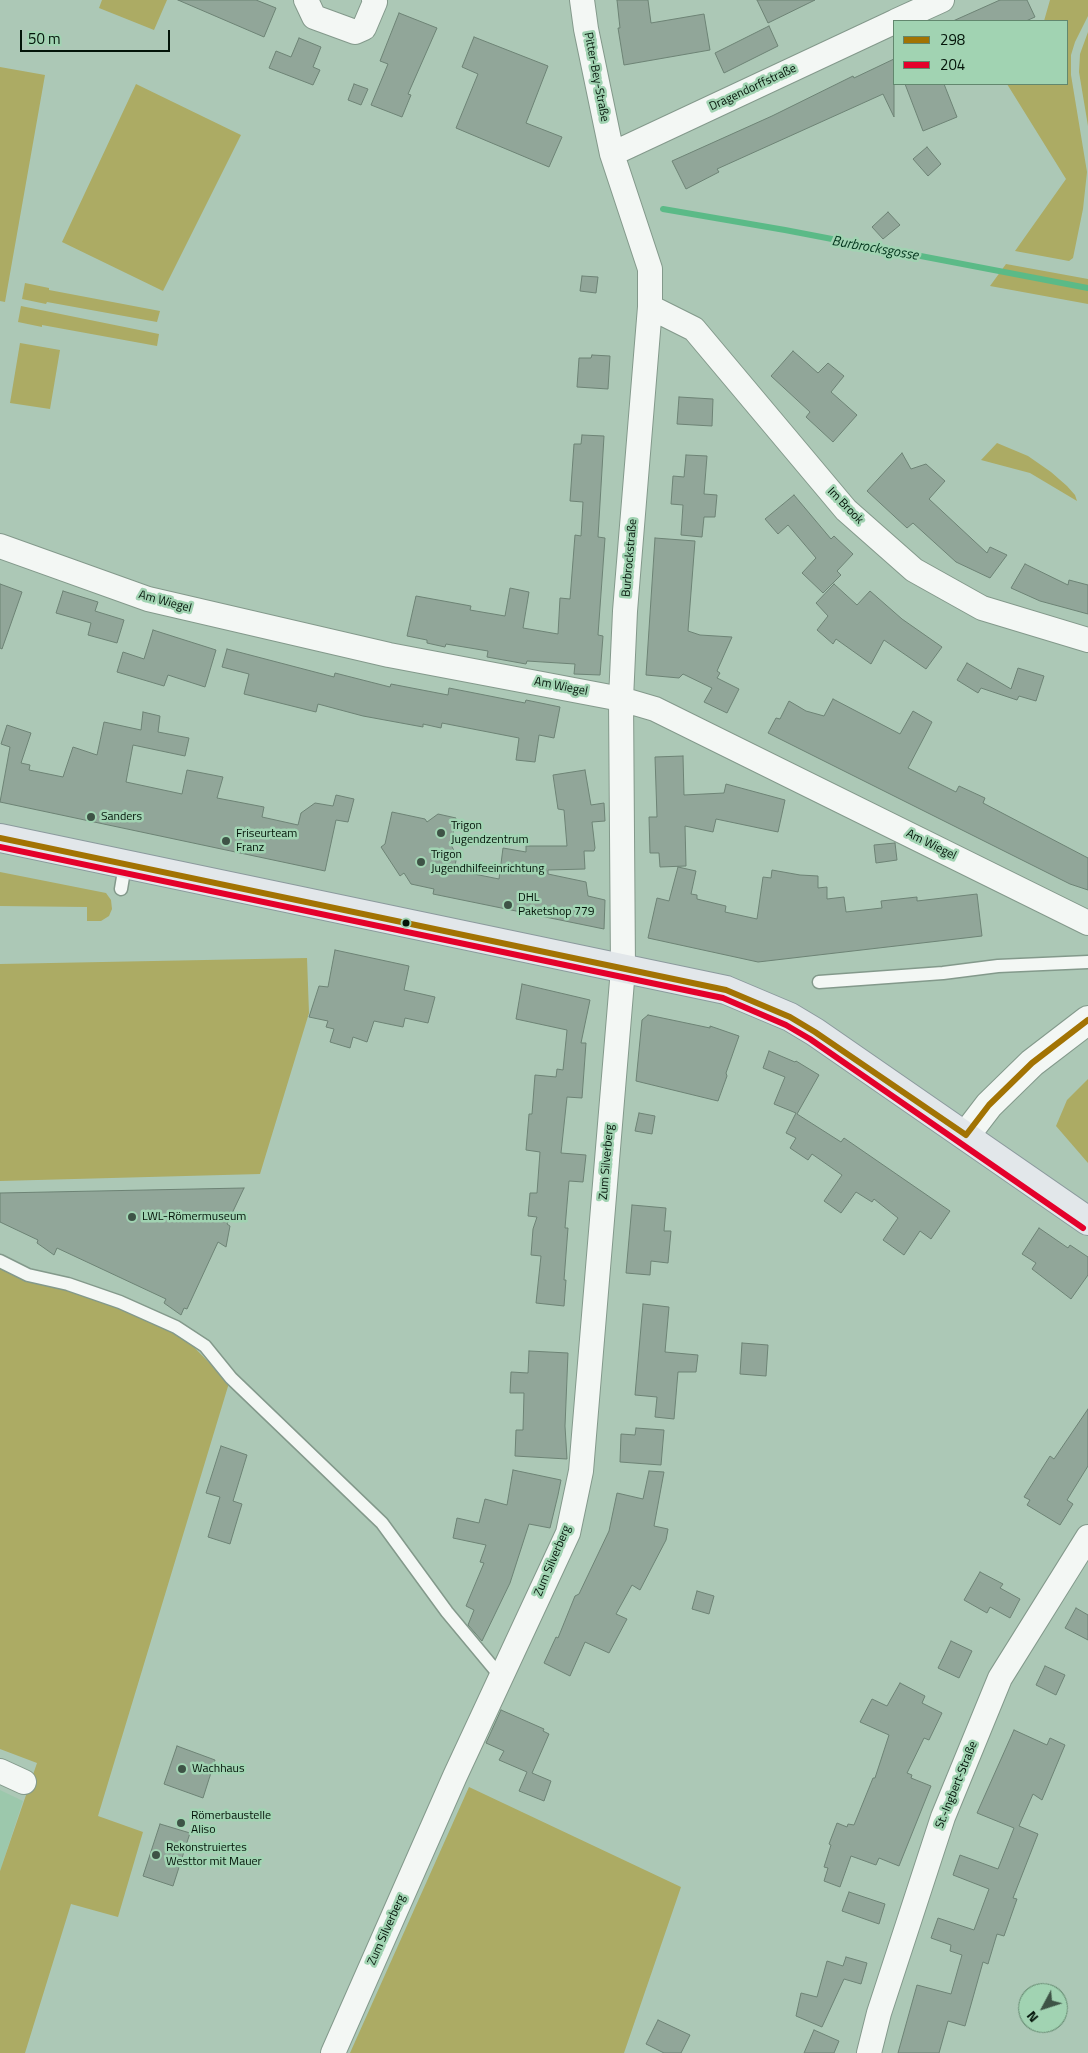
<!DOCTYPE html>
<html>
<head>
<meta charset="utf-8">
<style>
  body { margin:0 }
  #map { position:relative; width:1088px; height:2053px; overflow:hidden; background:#acc8b6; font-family:"Titillium Web",sans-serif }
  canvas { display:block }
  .legend { position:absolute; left:893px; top:20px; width:175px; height:65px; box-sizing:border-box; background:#a1d3b2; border:1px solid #62876e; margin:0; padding:6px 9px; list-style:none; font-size:15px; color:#031409 }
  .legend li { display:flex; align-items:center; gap:10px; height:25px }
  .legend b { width:25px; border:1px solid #62876e }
  .north { position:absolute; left:1018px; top:1983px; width:50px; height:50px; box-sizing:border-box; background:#a1d3b2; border:1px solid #62876e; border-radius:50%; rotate:230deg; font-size:14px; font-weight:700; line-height:20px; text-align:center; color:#031409 }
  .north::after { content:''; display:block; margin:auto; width:18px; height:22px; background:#3e5346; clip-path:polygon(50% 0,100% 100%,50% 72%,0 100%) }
  .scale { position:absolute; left:20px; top:30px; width:150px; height:22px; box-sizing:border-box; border:2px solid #031409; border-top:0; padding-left:6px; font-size:15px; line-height:18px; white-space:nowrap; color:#031409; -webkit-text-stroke:4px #a1d3b2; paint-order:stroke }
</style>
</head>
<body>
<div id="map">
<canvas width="1088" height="2053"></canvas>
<ul class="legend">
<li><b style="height:6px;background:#a27303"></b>298</li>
<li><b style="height:6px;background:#e4002b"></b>204</li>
</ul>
<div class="north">N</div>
<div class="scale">50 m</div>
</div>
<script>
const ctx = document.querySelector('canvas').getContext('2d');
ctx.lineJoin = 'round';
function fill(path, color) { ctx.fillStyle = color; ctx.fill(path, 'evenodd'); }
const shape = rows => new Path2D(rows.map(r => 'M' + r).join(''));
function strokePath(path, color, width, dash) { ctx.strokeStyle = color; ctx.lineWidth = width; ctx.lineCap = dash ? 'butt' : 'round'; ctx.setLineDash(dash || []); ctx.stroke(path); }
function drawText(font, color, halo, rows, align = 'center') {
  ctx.font = font + ' "Titillium Web",sans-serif'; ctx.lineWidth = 5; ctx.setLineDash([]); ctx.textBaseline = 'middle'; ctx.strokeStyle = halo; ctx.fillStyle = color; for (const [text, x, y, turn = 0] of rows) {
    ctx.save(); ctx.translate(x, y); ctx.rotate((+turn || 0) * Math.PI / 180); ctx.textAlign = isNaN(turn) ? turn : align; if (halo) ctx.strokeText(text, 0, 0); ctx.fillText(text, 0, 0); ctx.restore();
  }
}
const built = shape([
  [0,1790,23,1801,0,1871]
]);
const green = shape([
  [102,0,167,0,154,30,99,8],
  [1050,0,1088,0,1088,16,1075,42,1071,55,1071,75,1087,172,1083,209,1073,258,1069,261,1015,251,1066,179,1007,84,1067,84,1067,21,1044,21],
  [1088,32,1088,126,1079,72,1080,54],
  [0,67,45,75,5,302,0,301],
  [136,84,241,135,163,291,62,242],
  [1006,264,1088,279,1088,304,990,286],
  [25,283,49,288,49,290,160,311,157,322,47,302,46,304,22,299],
  [21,306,159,334,157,346,42,325,42,327,18,322],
  [20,343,60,350,50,409,10,403],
  [997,443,1028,456,1051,472,1067,486,1075,495,1077,501,1030,473,981,460],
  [0,872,106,893,111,900,112,909,109,916,101,921,87,921,87,907,0,906],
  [307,958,309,1013,260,1174,0,1181,0,964],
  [1088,1079,1088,1163,1056,1126,1067,1100],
  [0,1267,21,1277,116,1305,173,1333,187,1340,229,1383,98,1816,143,1832,118,1917,71,1904,25,2053,0,2053,0,1871,37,1763,0,1749],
  [469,1787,681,1887,624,2053,350,2053]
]);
const stream = shape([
  [663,209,785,230,1088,288]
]);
const building = shape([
  [178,0,256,0,276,8,264,37,178,0],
  [617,0,648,0,651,23,704,14,710,50,624,65,618,28,620,28,617,0],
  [757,0,815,0,768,23,757,0],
  [1000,0,1027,0,1035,17,1026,21,953,21,1000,0],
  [399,13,437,28,408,94,411,95,402,117,371,105,388,64,380,61,399,13],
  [769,26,778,46,724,73,715,53,769,26],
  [474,37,548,66,526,123,562,137,549,167,456,128,478,74,462,67,474,37],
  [299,38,321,47,313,67,320,70,313,85,269,68,276,51,291,57,299,38],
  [894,59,894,117,883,94,717,169,719,172,686,189,672,161,772,116,853,76,854,78,894,59],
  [354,84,368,89,361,105,348,100,354,84],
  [905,84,944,84,957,117,923,131,905,84],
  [927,147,941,164,928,176,913,159,927,147],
  [888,212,900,225,883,239,872,227,888,212],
  [582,276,598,277,596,293,580,291,582,276],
  [793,351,818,373,828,363,844,376,831,392,857,415,833,442,806,417,810,412,771,376,793,351],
  [592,355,610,356,608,389,577,387,579,358,591,358,592,355],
  [679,397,713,399,712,426,677,424,679,397],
  [582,435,604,436,598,537,605,538,598,635,603,636,600,675,574,674,575,664,527,661,526,664,487,657,488,651,446,644,445,647,427,643,427,640,407,636,416,596,471,606,470,610,505,616,510,588,529,592,523,628,558,634,560,598,570,599,575,535,581,536,583,502,570,501,574,444,581,444,582,435],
  [902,453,911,469,926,464,945,481,929,499,987,553,990,547,1007,555,990,578,956,562,913,523,907,528,867,491,902,453],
  [686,455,707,456,704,494,717,495,715,517,704,517,702,537,681,535,683,505,671,504,673,476,684,477,686,455],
  [794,495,831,539,834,536,853,554,837,571,841,575,823,593,802,573,816,558,788,525,778,534,765,519,794,495],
  [655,538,695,541,688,631,700,635,732,637,717,671,720,673,717,678,739,689,727,713,704,702,712,688,683,674,679,678,646,675,655,538],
  [1025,564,1068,585,1069,580,1088,585,1088,614,1040,601,1011,588,1025,564],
  [0,584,22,592,2,649,0,648,0,584],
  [834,584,857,605,870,591,902,619,942,647,926,669,884,640,871,664,836,639,833,644,817,630,828,616,816,603,834,584],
  [63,591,98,602,95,611,124,620,117,643,88,635,91,623,56,613,63,591],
  [153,630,216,650,205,687,168,675,164,686,117,672,123,652,144,659,153,630],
  [227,649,334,677,335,673,390,687,391,684,448,695,449,688,525,703,526,700,560,707,554,738,539,735,535,762,516,760,519,738,442,723,441,728,423,724,423,727,363,716,318,704,316,712,244,694,249,674,222,667,227,649],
  [967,663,1011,689,1018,668,1044,676,1036,701,1019,696,1017,700,981,688,978,693,957,680,967,663],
  [833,699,900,734,913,711,932,722,908,768,956,792,959,786,985,798,983,803,1088,858,1088,890,1070,884,768,733,776,718,780,719,789,701,806,711,824,716,833,699],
  [143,712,160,716,158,732,189,738,185,756,133,745,126,782,182,794,187,770,223,777,217,798,264,807,262,817,298,825,301,813,315,803,333,806,336,795,354,799,348,822,336,820,325,871,0,802,10,747,1,744,7,725,31,733,21,763,30,765,29,770,63,777,73,747,97,755,104,722,141,730,143,712],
  [683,756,684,795,724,793,726,784,785,800,778,832,716,819,713,832,685,826,686,866,660,867,659,853,650,853,649,817,657,817,655,757,683,756],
  [585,770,591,805,604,803,605,821,592,822,595,848,594,851,584,851,585,869,548,870,548,874,586,882,588,896,605,900,604,929,433,894,434,889,411,884,404,873,400,876,381,847,385,844,392,812,425,819,427,822,438,814,456,818,451,845,457,856,454,870,499,879,503,848,526,852,526,846,567,846,564,810,558,809,553,775,585,770],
  [895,843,897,860,876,863,874,845,895,843],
  [678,867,696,871,691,894,697,895,697,899,726,906,725,912,757,919,763,877,771,878,772,870,800,875,818,876,818,888,827,887,827,899,844,897,846,912,882,908,881,901,917,897,917,901,977,894,982,936,758,962,648,938,657,898,669,901,678,867],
  [335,950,409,966,404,990,435,997,428,1023,405,1018,403,1027,374,1021,367,1042,353,1037,350,1048,330,1042,334,1029,326,1027,328,1021,309,1017,319,986,328,987,335,950],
  [522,984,590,1000,581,1043,586,1043,582,1098,567,1097,561,1153,586,1155,583,1182,569,1181,565,1228,568,1228,564,1280,566,1280,564,1306,536,1303,541,1256,531,1255,533,1229,537,1217,528,1216,530,1193,537,1193,540,1152,526,1150,529,1114,532,1114,535,1075,556,1077,557,1069,563,1070,567,1030,516,1019,522,984],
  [648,1015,710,1028,710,1026,739,1036,726,1073,727,1076,718,1101,636,1081,642,1020,648,1015],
  [769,1051,795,1062,796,1061,819,1075,797,1114,841,1142,844,1138,950,1211,931,1239,920,1231,904,1255,883,1240,898,1218,874,1199,872,1202,856,1192,841,1213,824,1201,842,1175,812,1154,808,1160,790,1148,796,1138,786,1133,796,1113,774,1104,785,1077,763,1068,769,1051],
  [639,1113,655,1116,652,1134,635,1131,639,1113],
  [244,1188,227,1224,230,1226,226,1247,218,1242,187,1309,184,1308,181,1315,164,1303,166,1299,57,1248,54,1255,37,1243,38,1240,0,1222,0,1193,244,1188],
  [632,1205,666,1208,664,1231,671,1231,668,1263,651,1261,650,1275,626,1273,632,1205],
  [1039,1228,1068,1248,1070,1245,1088,1257,1088,1275,1071,1299,1032,1269,1036,1263,1022,1254,1039,1228],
  [643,1304,669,1307,665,1352,698,1355,696,1372,678,1372,674,1419,655,1417,657,1397,635,1395,643,1304],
  [742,1343,768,1345,766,1376,740,1374,742,1343],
  [529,1351,568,1353,565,1426,567,1459,515,1456,516,1430,523,1430,524,1393,510,1393,511,1372,528,1373,529,1351],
  [1088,1409,1088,1466,1067,1500,1073,1504,1060,1525,1027,1505,1030,1500,1024,1497,1050,1456,1054,1459,1088,1409],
  [636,1428,664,1430,661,1465,620,1462,621,1434,635,1435,636,1428],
  [221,1446,247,1455,233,1501,242,1504,230,1544,208,1537,220,1497,206,1493,221,1446],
  [513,1470,561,1480,558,1495,550,1528,529,1524,510,1583,482,1641,468,1625,474,1610,466,1606,484,1563,480,1562,486,1545,453,1538,457,1518,479,1523,485,1499,507,1505,513,1470],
  [649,1471,664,1472,654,1526,668,1529,666,1540,640,1590,632,1585,616,1614,627,1619,609,1653,585,1642,570,1676,544,1663,556,1637,558,1638,575,1596,579,1594,609,1531,617,1493,643,1499,649,1471],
  [980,1572,1003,1584,1000,1588,1020,1599,1010,1618,990,1607,987,1613,964,1600,980,1572],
  [697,1591,714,1596,709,1614,692,1609,697,1591],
  [1076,1608,1088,1615,1088,1640,1065,1628,1076,1608],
  [951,1641,972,1651,959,1678,938,1668,951,1641],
  [1045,1666,1065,1675,1056,1695,1036,1685,1045,1666],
  [900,1683,925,1696,922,1703,942,1713,929,1740,924,1738,907,1773,912,1775,911,1778,931,1786,899,1866,879,1858,876,1865,851,1856,840,1887,824,1881,828,1868,824,1867,831,1845,829,1844,837,1823,847,1827,848,1824,854,1825,873,1778,875,1778,889,1735,860,1722,872,1699,887,1706,900,1683],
  [501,1710,544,1729,543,1731,549,1734,532,1773,551,1781,544,1801,519,1791,527,1772,499,1760,504,1751,486,1743,501,1710],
  [1014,1730,1047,1745,1050,1738,1065,1745,1042,1800,1033,1794,1019,1826,1038,1834,1013,1898,1017,1899,1004,1936,997,1934,988,1964,983,1962,965,2026,948,2021,939,2053,898,2053,917,1985,951,1994,962,1955,950,1951,951,1945,931,1938,938,1918,974,1930,989,1889,953,1875,960,1855,998,1869,1014,1828,977,1813,1014,1730],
  [177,1746,215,1760,203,1798,164,1784,177,1746],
  [160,1824,190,1833,173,1886,143,1876,160,1824],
  [849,1892,885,1904,879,1924,842,1911,849,1892],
  [846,1957,867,1963,861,1984,844,1979,822,2027,796,2016,801,1993,817,1997,827,1961,843,1966,846,1957],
  [658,2020,690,2035,681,2053,664,2053,646,2044,658,2020],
  [814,2030,839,2041,834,2053,804,2053,814,2030]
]);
const service = shape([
  [121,889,125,865],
  [819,982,943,973,998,966,1088,962],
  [0,1261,28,1275,68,1284,120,1302,176,1327,205,1346,231,1378,382,1523,447,1612,501,1677]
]);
const minor = shape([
  [306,0,314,17,355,32,364,28,375,2,374,0],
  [896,21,942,0],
  [612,154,894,22],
  [650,307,694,329,846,510,914,570,982,608,1088,640],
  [0,546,148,599,389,655,621,699,655,709,1088,923],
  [0,1771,24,1782],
  [333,2053,455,1776,568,1533,581,1471,623,969,621,699,625,611,650,307,650,269,612,154,586,29,582,0],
  [869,2053,879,2013,943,1817,1000,1678,1088,1537]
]);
const secondary = shape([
  [966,1135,989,1105,1032,1063,1088,1020]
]);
const primary = shape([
  [0,838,726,990,790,1017,815,1032,1088,1221]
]);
const bus1 = shape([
  [0,838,726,990,790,1017,815,1032,966,1135],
  [966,1135,989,1105,1032,1063,1088,1020]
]);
const bus2 = shape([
  [0,847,723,998,786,1025,810,1039,1083,1228]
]);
const markers = [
  [91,817,5,"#3e5346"],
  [441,833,5,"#3e5346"],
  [226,841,5,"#3e5346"],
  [421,862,5,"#3e5346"],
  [508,905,5,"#3e5346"],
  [406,923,4.5,"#031409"],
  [132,1217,5,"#3e5346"],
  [182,1769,5,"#3e5346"],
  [181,1823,5,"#3e5346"],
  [156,1855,5,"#3e5346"]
];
const streetNames = [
  ["Pitter-Bey-Straße",596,77,79],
  ["Dragendorffstraße",753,88,-25],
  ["Im Brook",845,506,46],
  ["Burbrockstraße",630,558,-85],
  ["Am Wiegel",165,602,15],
  ["Am Wiegel",561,687,11],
  ["Am Wiegel",931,845,26],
  ["Zum Silverberg",607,1162,-85],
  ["Zum Silverberg",553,1561,-67],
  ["St.-Ingbert-Straße",957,1785,-68],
  ["Zum Silverberg",387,1930,-66]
];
const poiNames = [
  ["Sanders",101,817],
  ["Trigon",451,826],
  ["Jugendzentrum",451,840],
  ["Friseurteam",236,834],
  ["Franz",236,848],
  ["Trigon",431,855],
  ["Jugendhilfeeinrichtung",431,869],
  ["DHL",518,898],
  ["Paketshop 779",518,912],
  ["LWL-Römermuseum",142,1217],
  ["Wachhaus",192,1769],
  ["Römerbaustelle",191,1816],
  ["Aliso",191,1830],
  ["Rekonstruiertes",166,1848],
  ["Westtor mit Mauer",166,1862]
];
const waterNames = [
  ["Burbrocksgosse",875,249,10]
];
fill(built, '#9cc8ac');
fill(green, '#acab64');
strokePath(stream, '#5bba87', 6);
fill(building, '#91a699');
strokePath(building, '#6d8375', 1);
strokePath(service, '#83998b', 15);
strokePath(minor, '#83998b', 26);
strokePath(secondary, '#83998b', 30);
strokePath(primary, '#8b9a9d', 30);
strokePath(service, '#f3f7f4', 12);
strokePath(minor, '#f3f7f4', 24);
strokePath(secondary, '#f3f7f4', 28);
strokePath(primary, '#e2e7ea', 28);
strokePath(bus1, '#a27303', 6);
strokePath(bus2, '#e4002b', 6);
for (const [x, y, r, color] of markers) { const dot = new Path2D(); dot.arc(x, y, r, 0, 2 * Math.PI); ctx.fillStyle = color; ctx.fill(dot); strokePath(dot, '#a1d3b2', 2); }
drawText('12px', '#031409', '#a1d3b2', streetNames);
drawText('12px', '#031409', '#a1d3b2', poiNames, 'left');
drawText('italic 14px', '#00341b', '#a1d3b2', waterNames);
</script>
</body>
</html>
